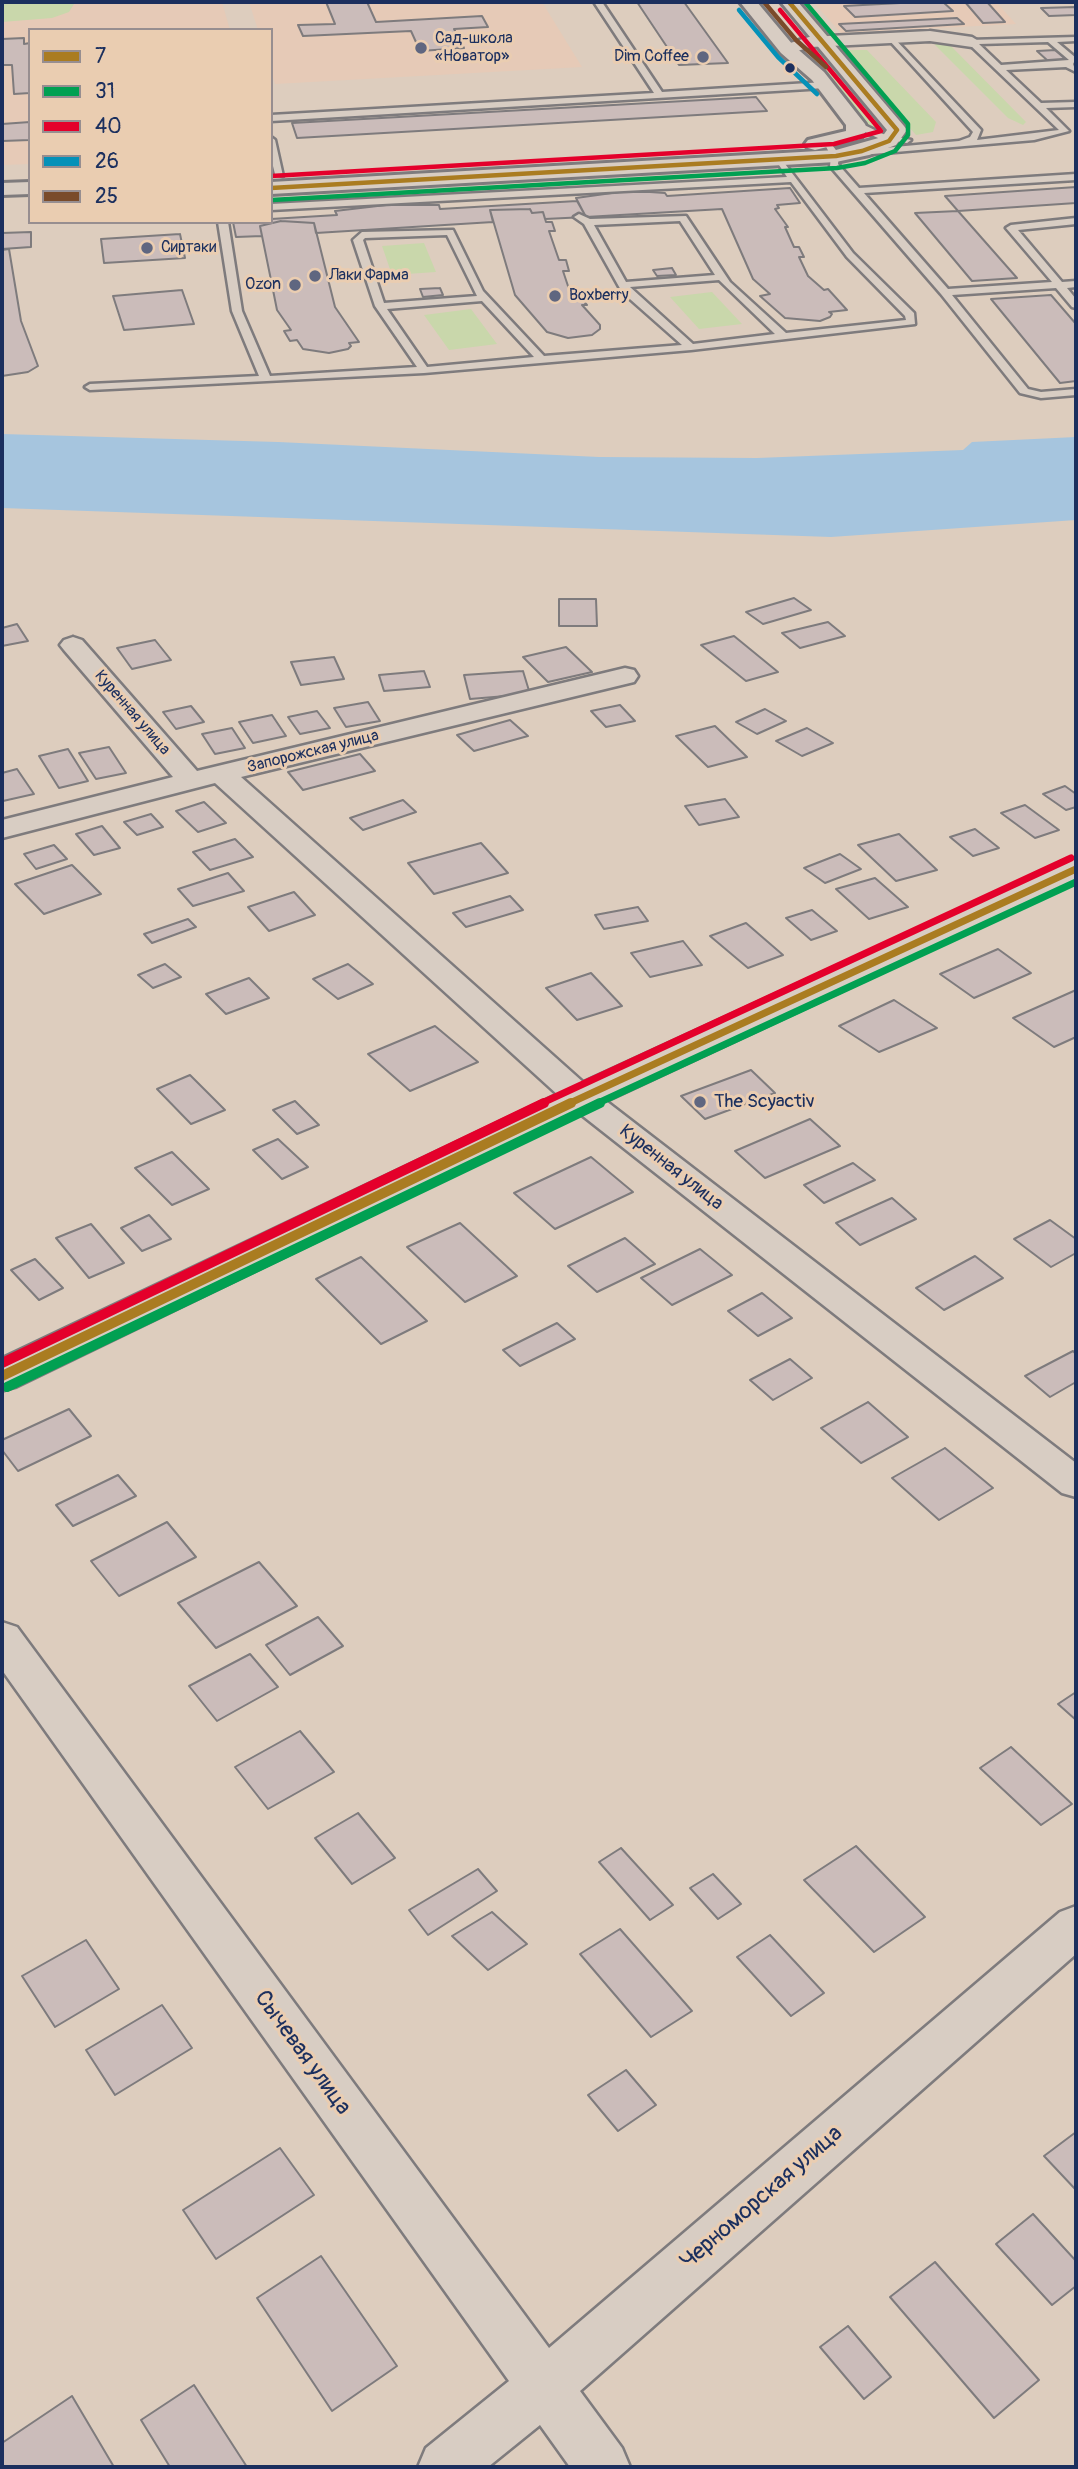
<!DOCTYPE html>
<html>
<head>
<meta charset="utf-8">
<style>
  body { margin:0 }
  #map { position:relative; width:1078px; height:2469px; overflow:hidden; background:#ddcdbe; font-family:Pangolin,sans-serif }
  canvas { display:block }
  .frame { position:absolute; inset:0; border:4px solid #1b2f5e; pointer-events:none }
  .legend { position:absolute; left:28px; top:28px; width:245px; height:196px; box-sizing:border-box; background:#eacdb1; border:2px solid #978e90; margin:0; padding:9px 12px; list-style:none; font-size:21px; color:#1b2f5e }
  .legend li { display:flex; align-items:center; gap:14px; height:35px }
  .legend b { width:35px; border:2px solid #978e90 }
</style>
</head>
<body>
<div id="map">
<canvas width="1078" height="2469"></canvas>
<div class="frame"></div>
<ul class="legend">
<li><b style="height:9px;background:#aa7c21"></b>7</li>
<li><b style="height:9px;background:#01a052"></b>31</li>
<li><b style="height:9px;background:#e4002b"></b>40</li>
<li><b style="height:9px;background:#0591b8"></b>26</li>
<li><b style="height:9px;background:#7a4b2a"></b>25</li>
</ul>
</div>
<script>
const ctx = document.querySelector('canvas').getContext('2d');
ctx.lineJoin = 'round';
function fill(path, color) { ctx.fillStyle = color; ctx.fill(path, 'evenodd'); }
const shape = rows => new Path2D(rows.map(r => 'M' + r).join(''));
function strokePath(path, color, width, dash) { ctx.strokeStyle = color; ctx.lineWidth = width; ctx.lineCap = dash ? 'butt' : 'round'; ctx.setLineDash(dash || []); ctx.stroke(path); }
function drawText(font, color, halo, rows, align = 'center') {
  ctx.font = font + ' Pangolin,sans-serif'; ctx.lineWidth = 6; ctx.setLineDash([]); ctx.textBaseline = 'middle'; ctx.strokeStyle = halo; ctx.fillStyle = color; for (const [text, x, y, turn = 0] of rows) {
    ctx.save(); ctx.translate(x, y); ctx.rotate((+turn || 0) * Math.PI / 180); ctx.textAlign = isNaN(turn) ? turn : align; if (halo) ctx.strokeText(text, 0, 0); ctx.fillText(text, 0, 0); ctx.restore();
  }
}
const built = shape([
  [2,2,222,2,230,30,30,30,30,164,2,165],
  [249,2,542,2,582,67,275,84,271,72,271,30,258,30],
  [813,2,996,2,1016,24,841,33]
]);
const green = shape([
  [2,2,73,2,74,4,69,12,52,18,2,22],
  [937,41,947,42,1026,122,1023,125,1008,118,935,45],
  [811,50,819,52,881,129,868,128,808,52],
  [841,50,867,50,936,122,933,132,916,135],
  [804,150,818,151,271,184,271,180],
  [424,243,436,272,392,275,382,246],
  [712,292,742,324,699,329,670,297],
  [471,309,497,344,449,350,424,315]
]);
const water = shape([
  [2,434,278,442,599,457,757,458,963,450,972,442,1076,437,1076,520,831,537,2,508]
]);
const building = shape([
  [326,2,367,2,376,22,482,16,488,27,454,29,464,48,420,51,411,31,303,36,298,25,335,24,326,2],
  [637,2,684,2,728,63,679,65,637,2],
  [919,2,943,2,953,11,855,17,844,6,919,2],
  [965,2,987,2,1005,22,983,23,965,2],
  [1076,7,1076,15,1049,16,1041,8,1076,7],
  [957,18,964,24,846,31,839,24,957,18],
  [24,38,24,44,30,43,30,93,14,94,12,65,2,65,2,39,24,38],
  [1056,50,1067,60,1048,61,1037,51,1056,50],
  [756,97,767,111,297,138,292,123,756,97],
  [30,122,30,140,2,141,2,124,30,122],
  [1076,187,1076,203,958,211,945,196,1076,187],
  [790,188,800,203,777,205,779,208,775,209,788,227,785,227,794,247,799,247,804,257,799,257,808,276,824,290,828,289,847,310,829,312,832,314,830,317,820,321,785,318,760,296,770,294,753,279,722,209,586,217,576,198,619,192,650,192,665,193,667,196,790,188],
  [577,201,586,217,545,219,543,212,532,213,530,209,490,210,493,222,316,233,314,223,281,221,260,226,262,236,236,237,233,222,271,222,271,219,337,215,335,211,386,205,439,205,440,209,577,201],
  [530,209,532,213,543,212,546,222,552,222,555,231,549,231,559,260,566,260,569,271,563,271,570,292,577,294,587,305,582,305,600,325,600,329,592,335,568,338,547,332,515,295,490,210,530,209],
  [958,211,1017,278,972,281,915,213,958,211],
  [281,221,314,223,335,307,359,342,349,343,351,346,348,349,329,353,303,349,297,340,290,341,284,331,291,330,277,310,273,290,267,290,265,280,271,280,260,226,281,221],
  [31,232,31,247,2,249,2,233,31,232],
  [180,234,185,258,104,263,101,239,180,234],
  [9,249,21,321,38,366,28,372,2,376,2,250,9,249],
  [672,268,676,275,657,276,653,270,672,268],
  [440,288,443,295,423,297,420,289,440,288],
  [182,290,194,324,124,330,113,296,182,290],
  [1051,295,1076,324,1076,381,1060,383,991,299,1051,295],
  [794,598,811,610,763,624,746,612,794,598],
  [559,599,596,599,597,626,559,626,559,599],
  [828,622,845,636,800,648,782,633,828,622],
  [17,624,28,641,2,646,2,628,17,624],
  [734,636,778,672,746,681,701,645,734,636],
  [155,640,171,660,132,669,117,648,155,640],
  [566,647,592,672,548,682,523,657,566,647],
  [334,657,344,679,301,685,291,662,334,657],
  [424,671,430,687,384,691,379,675,424,671],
  [523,671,530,694,470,699,464,675,523,671],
  [368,702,380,721,346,727,334,708,368,702],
  [620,705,635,721,606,727,591,711,620,705],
  [191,706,204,722,176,729,163,712,191,706],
  [765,709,786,721,757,734,736,722,765,709],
  [317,711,330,728,300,734,288,717,317,711],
  [272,715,286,736,253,743,239,722,272,715],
  [510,720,528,736,474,751,457,735,510,720],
  [715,726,747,757,708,767,676,736,715,726],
  [232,728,245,748,215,754,202,734,232,728],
  [807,728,833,743,802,756,776,741,807,728],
  [109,747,126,773,96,779,79,753,109,747],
  [68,749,88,781,59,788,39,756,68,749],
  [360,754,375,771,303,790,288,772,360,754],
  [17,769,34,794,3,801,2,773,17,769],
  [1065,786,1076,794,1076,807,1066,810,1043,794,1065,786],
  [725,799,739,817,699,825,685,806,725,799],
  [403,800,416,812,363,830,350,818,403,800],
  [204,802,226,823,198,832,176,811,204,802],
  [1025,805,1059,830,1035,838,1001,813,1025,805],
  [151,814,163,827,137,835,124,822,151,814],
  [102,826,120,848,94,855,76,834,102,826],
  [975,829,999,848,973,856,950,837,975,829],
  [899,834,937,870,896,881,858,845,899,834],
  [235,839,253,857,210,870,193,852,235,839],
  [481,843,508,873,434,894,408,863,481,843],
  [54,845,67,859,36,869,24,854,54,845],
  [840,854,861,869,825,883,804,868,840,854],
  [72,865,101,894,44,914,15,884,72,865],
  [228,873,244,891,193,906,178,889,228,873],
  [875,878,908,907,869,919,836,889,875,878],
  [294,892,315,915,269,931,248,907,294,892],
  [510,896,523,910,466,927,453,913,510,896],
  [638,907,648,921,604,929,595,915,638,907],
  [812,910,837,931,811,940,786,918,812,910],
  [188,919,196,927,152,943,144,934,188,919],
  [746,923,783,955,748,968,710,936,746,923],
  [683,941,702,965,650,977,631,953,683,941],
  [998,949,1031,973,974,998,940,974,998,949],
  [165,964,181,977,153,988,138,975,165,964],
  [348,964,373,984,338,999,313,979,348,964],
  [591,973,622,1006,577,1020,546,988,591,973],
  [249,978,269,998,226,1014,206,994,249,978],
  [1076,990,1076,1037,1054,1047,1013,1018,1076,990],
  [894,1000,937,1028,879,1052,839,1026,894,1000],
  [435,1026,478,1062,410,1091,368,1054,435,1026],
  [751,1070,775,1093,705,1119,681,1096,751,1070],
  [190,1075,225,1110,191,1124,157,1089,190,1075],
  [295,1101,319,1125,297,1134,273,1110,295,1101],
  [810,1119,840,1146,765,1178,735,1151,810,1119],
  [278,1139,308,1167,282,1179,253,1150,278,1139],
  [172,1152,209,1189,172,1205,135,1168,172,1152],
  [591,1157,633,1192,555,1229,514,1193,591,1157],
  [853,1163,875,1180,824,1203,804,1185,853,1163],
  [892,1198,916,1219,860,1245,836,1223,892,1198],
  [149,1215,171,1239,142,1251,121,1228,149,1215],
  [1050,1220,1076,1239,1076,1253,1051,1267,1014,1239,1050,1220],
  [460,1223,517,1276,465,1302,407,1247,460,1223],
  [91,1224,124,1263,89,1278,56,1238,91,1224],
  [625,1238,655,1264,597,1292,568,1266,625,1238],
  [700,1249,732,1275,672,1305,641,1278,700,1249],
  [975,1256,1003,1278,944,1310,916,1288,975,1256],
  [361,1257,427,1321,381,1344,316,1279,361,1257],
  [35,1259,63,1288,39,1300,11,1270,35,1259],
  [762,1293,792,1318,758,1336,728,1311,762,1293],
  [557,1323,575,1339,520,1366,503,1350,557,1323],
  [1073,1351,1076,1354,1076,1382,1050,1397,1025,1376,1073,1351],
  [790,1359,812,1378,773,1400,750,1380,790,1359],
  [868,1402,908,1437,861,1463,821,1428,868,1402],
  [69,1409,91,1436,18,1471,2,1450,2,1440,69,1409],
  [945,1448,993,1488,939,1520,892,1478,945,1448],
  [118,1475,136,1496,73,1526,56,1505,118,1475],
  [167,1522,196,1557,119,1596,91,1561,167,1522],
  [259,1562,297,1606,216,1648,178,1603,259,1562],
  [318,1617,343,1646,290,1675,266,1645,318,1617],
  [250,1654,278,1687,217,1721,189,1686,250,1654],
  [1076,1692,1076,1720,1058,1704,1076,1692],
  [300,1731,334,1772,268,1809,235,1767,300,1731],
  [1011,1747,1072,1804,1041,1825,980,1768,1011,1747],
  [358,1813,395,1858,352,1884,315,1838,358,1813],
  [856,1846,925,1917,874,1952,804,1880,856,1846],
  [621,1848,673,1905,650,1920,599,1862,621,1848],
  [478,1869,497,1891,428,1935,409,1910,478,1869],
  [713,1874,741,1904,718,1919,690,1888,713,1874],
  [492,1912,527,1944,488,1970,452,1936,492,1912],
  [620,1929,692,2011,651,2037,580,1954,620,1929],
  [770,1935,824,1993,791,2016,737,1957,770,1935],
  [86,1940,119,1989,55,2027,22,1976,86,1940],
  [162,2005,192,2048,115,2095,86,2050,162,2005],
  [626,2070,656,2105,618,2131,588,2095,626,2070],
  [1076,2132,1076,2190,1044,2156,1076,2132],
  [280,2148,314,2195,216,2259,183,2210,280,2148],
  [1033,2214,1076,2261,1076,2286,1052,2305,996,2244,1033,2214],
  [321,2256,397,2366,332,2411,257,2298,321,2256],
  [935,2262,1039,2380,994,2418,890,2297,935,2262],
  [848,2326,891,2377,864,2399,820,2347,848,2326],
  [194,2385,247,2467,170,2467,141,2420,194,2385],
  [72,2396,114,2467,2,2467,2,2443,72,2396]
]);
const service = shape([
  [594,2,602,2,662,92,825,82,829,85,825,88,271,121,271,115,654,93,594,2],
  [892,36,981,130,977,140,1059,130,969,44,969,40,1076,37,1076,41,1057,42,1076,58,1073,64,1076,72,1066,67,1006,70,1041,103,1076,102,1076,107,1046,108,1069,131,1034,140,849,156,848,154,852,151,959,141,970,137,973,132,889,40,892,36],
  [1048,42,1069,60,1001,65,979,44,1048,42],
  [852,122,858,122,883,134,911,140,907,143,878,138,852,126,852,122],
  [271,137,275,140,283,176,275,174,271,158,271,137],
  [823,141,829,141,839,154,838,164,859,188,1076,174,1076,180,864,193,948,289,1052,282,1006,228,1011,225,1076,218,1076,224,1018,230,1062,282,1076,281,1076,287,1067,288,1076,299,1076,308,1072,307,1056,288,952,295,1028,389,1041,392,1076,389,1076,395,1041,398,1020,393,941,294,830,166,831,156,823,141],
  [779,156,853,253,914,313,915,324,691,350,424,373,90,390,85,387,90,384,259,376,232,311,218,222,228,222,242,311,270,376,417,367,375,306,353,240,362,232,453,230,483,291,544,356,682,345,622,292,584,224,574,217,579,214,590,219,686,216,730,282,786,333,906,320,905,316,847,257,791,182,271,210,271,204,787,177,775,159,779,156],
  [680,221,715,275,626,282,594,225,680,221],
  [447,235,477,296,384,303,363,240,365,238,447,235],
  [719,280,775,334,693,344,630,287,719,280],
  [482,301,534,357,427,367,387,309,482,301]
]);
const minor = shape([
  [930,31,972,37,980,42,972,47,930,41,811,47,787,54,779,49,781,46,809,37,930,31],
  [73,637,82,640,197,771,625,668,634,670,638,676,634,682,241,777,593,1091,1076,1463,1076,1497,1062,1493,569,1105,215,783,2,838,2,820,173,777,64,650,60,645,64,640,73,637],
  [2,1622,17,1627,549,2348,1060,1912,1076,1906,1076,1954,580,2391,622,2448,630,2467,570,2467,540,2425,488,2467,418,2467,426,2448,509,2381,2,1670,2,1622]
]);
const tertiary = shape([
  [1076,859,1076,881,594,1106,16,1386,2,1390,2,1359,568,1090,1065,862,1076,859]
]);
const secondary = shape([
  [740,2,757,2,793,45,824,72,865,124,867,130,860,139,815,150,808,148,805,144,808,140,846,131,846,125,812,80,781,53,740,2],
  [781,2,798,2,904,126,907,130,896,145,869,155,836,162,271,194,271,182,836,150,882,137,887,130,781,2],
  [30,182,30,194,2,195,2,183,30,182]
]);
const bus1Far2 = shape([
  [271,188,836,156,862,151,889,141,897,130,789,2]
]);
const bus1Far1 = shape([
  [568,1104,1076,869]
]);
const bus1 = shape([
  [2,1376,571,1103]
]);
const bus2Far2 = shape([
  [272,200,837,168,865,163,895,151,908,135,908,124,805,2]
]);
const bus2Far1 = shape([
  [596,1104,1076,882]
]);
const bus2 = shape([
  [7,1387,600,1103]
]);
const bus3Far2 = shape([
  [271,176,834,144,881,131,780,10]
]);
const bus3Far1 = shape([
  [540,1104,1071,858]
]);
const bus3 = shape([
  [2,1363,544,1103]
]);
const bus4 = shape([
  [739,10,778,57,817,94]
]);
const bus5 = shape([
  [764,2,796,40,826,67]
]);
const markers = [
  [421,48,7,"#5f6680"],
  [703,57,7,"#5f6680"],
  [790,68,6,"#1b2f5e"],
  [147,248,7,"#5f6680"],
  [315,276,7,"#5f6680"],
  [295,285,7,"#5f6680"],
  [555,296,7,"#5f6680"],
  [700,1102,7,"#5f6680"]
];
const farPoinames = [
  ["Сад-школа",435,39],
  ["«Новатор»",435,57],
  ["Dim Coffee",689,57,"right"],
  ["Сиртаки",161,248],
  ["Лаки Фарма",329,276],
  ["Ozon",281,285,"right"],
  ["Boxberry",569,296]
];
const farStreetnames = [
  ["Куренная улица",132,713,49],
  ["Запорожская улица",313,752,-14]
];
const poiNames = [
  ["The Scyactiv",714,1102]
];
const streetNames = [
  ["Куренная улица",671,1168,38]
];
const nearStreetnames = [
  ["Сычевая улица",302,2053,54],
  ["Черноморская улица",762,2198,-41]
];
fill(built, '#e6cab7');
fill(green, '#c9d7ab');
fill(water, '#a6c5de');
fill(building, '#cbbcba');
strokePath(building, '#7e7b7d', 2);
strokePath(service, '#7e7b7d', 5);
strokePath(minor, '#7e7b7d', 5);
strokePath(tertiary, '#7e7b7d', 6);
strokePath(secondary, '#7e7b7d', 6);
fill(service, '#d8cdc3');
fill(minor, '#d8cdc3');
fill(tertiary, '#d8cdc3');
fill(secondary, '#d8cdc3');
strokePath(bus1Far2, '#aa7c21', 4.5);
strokePath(bus1Far1, '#aa7c21', 7);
strokePath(bus1, '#aa7c21', 10);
strokePath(bus2Far2, '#01a052', 4.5);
strokePath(bus2Far1, '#01a052', 7);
strokePath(bus2, '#01a052', 10);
strokePath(bus3Far2, '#e4002b', 4.5);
strokePath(bus3Far1, '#e4002b', 7);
strokePath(bus3, '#e4002b', 10);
strokePath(bus4, '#0591b8', 4.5);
strokePath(bus5, '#7a4b2a', 4.5);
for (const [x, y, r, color] of markers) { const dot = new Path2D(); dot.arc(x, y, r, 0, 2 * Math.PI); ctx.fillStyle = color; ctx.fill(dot); strokePath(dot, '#eacdb1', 2.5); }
drawText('16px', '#1b2f5e', '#eacdb1', farPoinames, 'left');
drawText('16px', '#1b2f5e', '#eacdb1', farStreetnames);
drawText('19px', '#1b2f5e', '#eacdb1', poiNames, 'left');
drawText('19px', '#1b2f5e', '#eacdb1', streetNames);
drawText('23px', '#1b2f5e', '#eacdb1', nearStreetnames);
</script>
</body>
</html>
